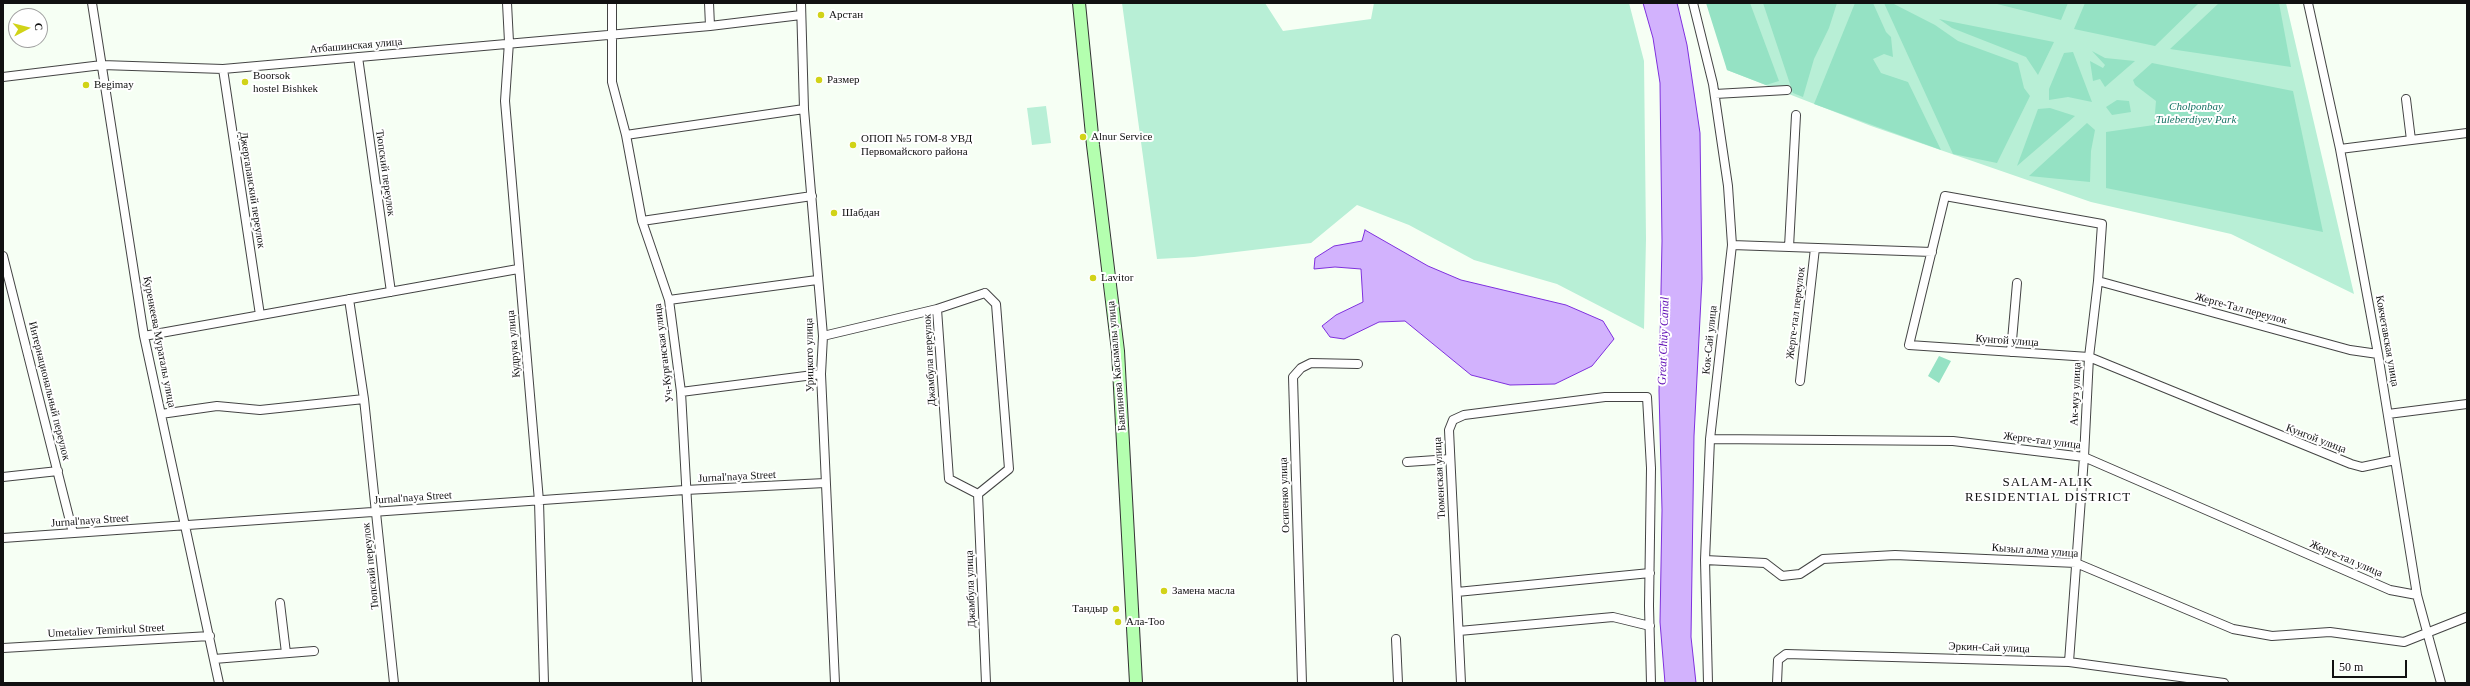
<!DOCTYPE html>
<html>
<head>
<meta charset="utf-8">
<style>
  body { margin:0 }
  #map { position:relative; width:2470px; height:686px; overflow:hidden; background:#f6fff4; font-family:Georgia,serif }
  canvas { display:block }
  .frame { position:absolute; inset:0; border:4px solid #111; pointer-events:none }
  .north { position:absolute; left:8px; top:8px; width:40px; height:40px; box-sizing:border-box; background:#fff; border:1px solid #a0a0a0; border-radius:50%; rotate:83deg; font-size:11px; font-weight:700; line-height:16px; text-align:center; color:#111 }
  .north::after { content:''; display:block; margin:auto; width:14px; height:18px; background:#d1d317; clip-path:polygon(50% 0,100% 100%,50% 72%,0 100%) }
  .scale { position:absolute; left:2332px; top:660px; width:75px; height:18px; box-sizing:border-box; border:2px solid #111; border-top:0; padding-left:5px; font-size:12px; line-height:14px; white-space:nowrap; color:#111; -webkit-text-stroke:3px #fff; paint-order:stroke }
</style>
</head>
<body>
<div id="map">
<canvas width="2470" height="686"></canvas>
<div class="frame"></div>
<div class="north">С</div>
<div class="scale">50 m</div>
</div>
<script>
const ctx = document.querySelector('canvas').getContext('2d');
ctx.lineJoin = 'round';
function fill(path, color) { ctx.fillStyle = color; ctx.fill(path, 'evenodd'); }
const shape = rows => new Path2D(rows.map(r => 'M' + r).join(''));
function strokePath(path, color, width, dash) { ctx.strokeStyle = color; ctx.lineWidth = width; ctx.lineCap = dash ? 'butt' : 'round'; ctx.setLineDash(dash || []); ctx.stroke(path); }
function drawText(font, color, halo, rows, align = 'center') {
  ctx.font = font + ' Georgia,serif'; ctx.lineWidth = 4; ctx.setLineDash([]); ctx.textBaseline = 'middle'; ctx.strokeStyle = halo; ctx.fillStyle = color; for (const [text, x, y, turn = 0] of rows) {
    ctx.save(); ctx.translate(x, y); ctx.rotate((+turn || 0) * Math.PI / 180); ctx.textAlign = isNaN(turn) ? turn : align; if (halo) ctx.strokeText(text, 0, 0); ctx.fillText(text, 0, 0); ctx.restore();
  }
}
const green = shape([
  [1122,3,1265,3,1283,31,1371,19,1374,3,1629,3,1644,61,1646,239,1644,329,1557,284,1474,260,1409,225,1357,205,1311,243,1194,257,1157,259],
  [1715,3,2286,3,2354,294,2231,234,2091,202,1871,126,1727,70],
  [1046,106,1051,143,1032,145,1027,108]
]);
const forest = shape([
  [1706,3,1750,3,1779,81,1766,85,1727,70],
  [1763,3,1837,3,1829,28,1814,59,1803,97,1793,93],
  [1855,3,1873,3,1886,32,1891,37,1893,57,1884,54,1873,59,1881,73,1908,82,1941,150,1814,104],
  [1884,3,1892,3,1935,25,1958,41,2018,63,2024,88,2030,96,1997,163,1953,154],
  [1993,3,2068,3,2061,20],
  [2085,3,2199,3,2155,46,2074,29],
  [2219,3,2279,3,2291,67,2170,49],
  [1939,19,1948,21,2054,42,2038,75,2026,57,1952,28],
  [2092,51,2105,58,2135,61,2105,87,2100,79,2093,81,2090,61,2103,68,2105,65],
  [2073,52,2092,102,2068,97,2049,100,2049,89,2064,53],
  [2152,63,2293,91,2323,232,2106,188,2106,132,2154,125,2156,101,2135,85,2133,80],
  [2117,100,2129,101,2131,112,2112,115,2106,107],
  [2050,108,2075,116,2017,166,2038,109],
  [2087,123,2095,130,2091,151,2090,182,2029,176],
  [1939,356,1951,361,1939,383,1928,376]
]);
const water = shape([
  [1643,3,1677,3,1687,45,1700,133,1702,279,1694,436,1691,637,1696,683,1665,683,1660,622,1662,510,1659,391,1662,241,1660,83,1653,38,1643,3],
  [1365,230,1428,266,1461,280,1566,305,1603,321,1614,339,1592,366,1555,384,1510,385,1471,375,1405,321,1379,322,1344,339,1330,337,1322,326,1336,315,1363,302,1361,269,1335,267,1314,269,1315,258,1334,246,1362,241,1365,230]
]);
const street = shape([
  [92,3,144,336,219,683],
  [507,3,509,42,505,101,539,501,544,683],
  [612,3,612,82,626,135,642,221,669,300,681,392,697,683],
  [709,3,710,26],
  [801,3,804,109,823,336,821,374,835,683],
  [1693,3,1713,84,1728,186,1732,245,1710,439,1705,560,1708,683],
  [2308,3,2340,149,2378,354,2417,595,2441,683],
  [358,57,391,292],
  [223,69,260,315],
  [3,77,102,65,223,69,710,26,801,15],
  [1715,94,1787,90],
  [2406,99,2411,140],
  [626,135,804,109],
  [2340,149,2467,133],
  [642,221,812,196],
  [1732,245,1932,252],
  [1789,247,1796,115],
  [3,256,73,533],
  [2098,281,2350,350,2378,354],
  [985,293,996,304,1009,469,978,494,949,479,937,309,985,293],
  [349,299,364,399,394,683],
  [669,300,817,280],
  [144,336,518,269],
  [823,336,937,309],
  [2011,352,2017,283],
  [1800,381,1815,248],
  [681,392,821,374],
  [161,414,217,406,260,410,364,399],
  [2388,414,2467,404],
  [1710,439,1953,441,2084,457,2390,590,2417,595],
  [1407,462,1450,459],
  [3,477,58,471],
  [978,494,986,683],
  [3,538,685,490,825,483],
  [1705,560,1765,563,1782,576,1800,574,1823,559,1895,555,2076,563,2233,629,2272,636,2330,632,2404,642,2467,617],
  [1457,592,1650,573],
  [280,603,286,653],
  [1459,631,1613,617,1650,626],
  [1396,639,1398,683],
  [3,648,210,636],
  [214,659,314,651],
  [2069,662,2084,457,2089,357,2098,281,2102,224,1945,196,1909,345,2089,357,2351,464,2362,467,2395,460],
  [1302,683,1293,377,1301,368,1311,363,1358,364],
  [1461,683,1449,430,1453,420,1464,415,1605,397,1647,397,1651,468,1649,606,1651,683],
  [1777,683,1778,660,1786,654,2069,662,2224,683]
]);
const secondary = shape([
  [1079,3,1093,145,1118,351,1136,683]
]);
const markers = [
  [821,15,4,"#d1d317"],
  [819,80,4,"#d1d317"],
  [245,82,4,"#d1d317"],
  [86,85,4,"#d1d317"],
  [1083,137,4,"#d1d317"],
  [853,145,4,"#d1d317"],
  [834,213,4,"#d1d317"],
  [1093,278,4,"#d1d317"],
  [1164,591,4,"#d1d317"],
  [1116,609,4,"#d1d317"],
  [1118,622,4,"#d1d317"]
];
const poiNames = [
  ["Арстан",829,15],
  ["Boorsok",253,76],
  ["hostel Bishkek",253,89],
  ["Размер",827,80],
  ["Begimay",94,85],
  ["Alnur Service",1091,137],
  ["ОПОП №5 ГОМ-8 УВД",861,139],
  ["Первомайского района",861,152],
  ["Шабдан",842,213],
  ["Lavitor",1101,278],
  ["Замена масла",1172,591],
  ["Тандыр",1108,609,"right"],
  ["Ала-Тоо",1126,622]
];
const streetNames = [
  ["Атбашинская улица",356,46,-5],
  ["Тюпский переулок",385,173,82],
  ["Джергаланский переулок",252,190,81],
  ["Жерге-Тал переулок",2241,309,15],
  ["Жерге-тал переулок",1796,313,-83],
  ["Кок-Сай улица",1710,340,-84],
  ["Кунгой улица",2007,341,4],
  ["Кокчетавская улица",2387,341,80],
  ["Куренкеева Мураталы улица",159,342,79],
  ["Кудрука улица",514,344,-95],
  ["Уч-Курганская улица",664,353,-97],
  ["Урицкого улица",810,355,-91],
  ["Джамбула переулок",930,360,-93],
  ["Баялинова Касымалы улица",1117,366,-95],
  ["Интернациональный переулок",49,391,76],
  ["Ак-муз улица",2076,394,-87],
  ["Кунгой улица",2316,439,21],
  ["Жерге-тал улица",2042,441,7],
  ["Jurnal'naya Street",737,477,-3],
  ["Тюменская улица",1440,478,-93],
  ["Осипенко улица",1285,495,-92],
  ["Jurnal'naya Street",413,498,-4],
  ["Jurnal'naya Street",90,521,-4],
  ["Кызыл алма улица",2035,551,4],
  ["Жерге-тал улица",2346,559,23],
  ["Тюпский переулок",371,566,-96],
  ["Джамбула улица",971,589,-92],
  ["Umetaliev Temirkul Street",106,631,-3],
  ["Эркин-Сай улица",1989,648,2]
];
const parkNames = [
  ["Cholponbay",2196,107],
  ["Tuleberdiyev Park",2196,120]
];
const waterNames = [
  ["Great Chüy Canal",1664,341,-88]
];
const quarterNames = [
  ["SALAM-ALIK",2048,483],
  ["RESIDENTIAL DISTRICT",2048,498]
];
fill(green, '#b8efd6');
fill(forest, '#95e2c4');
fill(water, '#d2b2fd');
strokePath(water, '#7e30dd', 1);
strokePath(street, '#444', 10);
strokePath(secondary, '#333', 14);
strokePath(street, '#fff', 8);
strokePath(secondary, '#b4ffaf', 12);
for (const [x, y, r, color] of markers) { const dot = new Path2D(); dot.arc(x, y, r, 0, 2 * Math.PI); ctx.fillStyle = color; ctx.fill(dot); strokePath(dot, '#fff', 1.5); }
drawText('11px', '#111', '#fff', poiNames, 'left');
drawText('11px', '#111', '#fff', streetNames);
drawText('italic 11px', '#177264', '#fff', parkNames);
drawText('italic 12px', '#5c09b3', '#fff', waterNames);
ctx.letterSpacing = '1px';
drawText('13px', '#111', '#fff', quarterNames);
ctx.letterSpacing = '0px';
</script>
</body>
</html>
